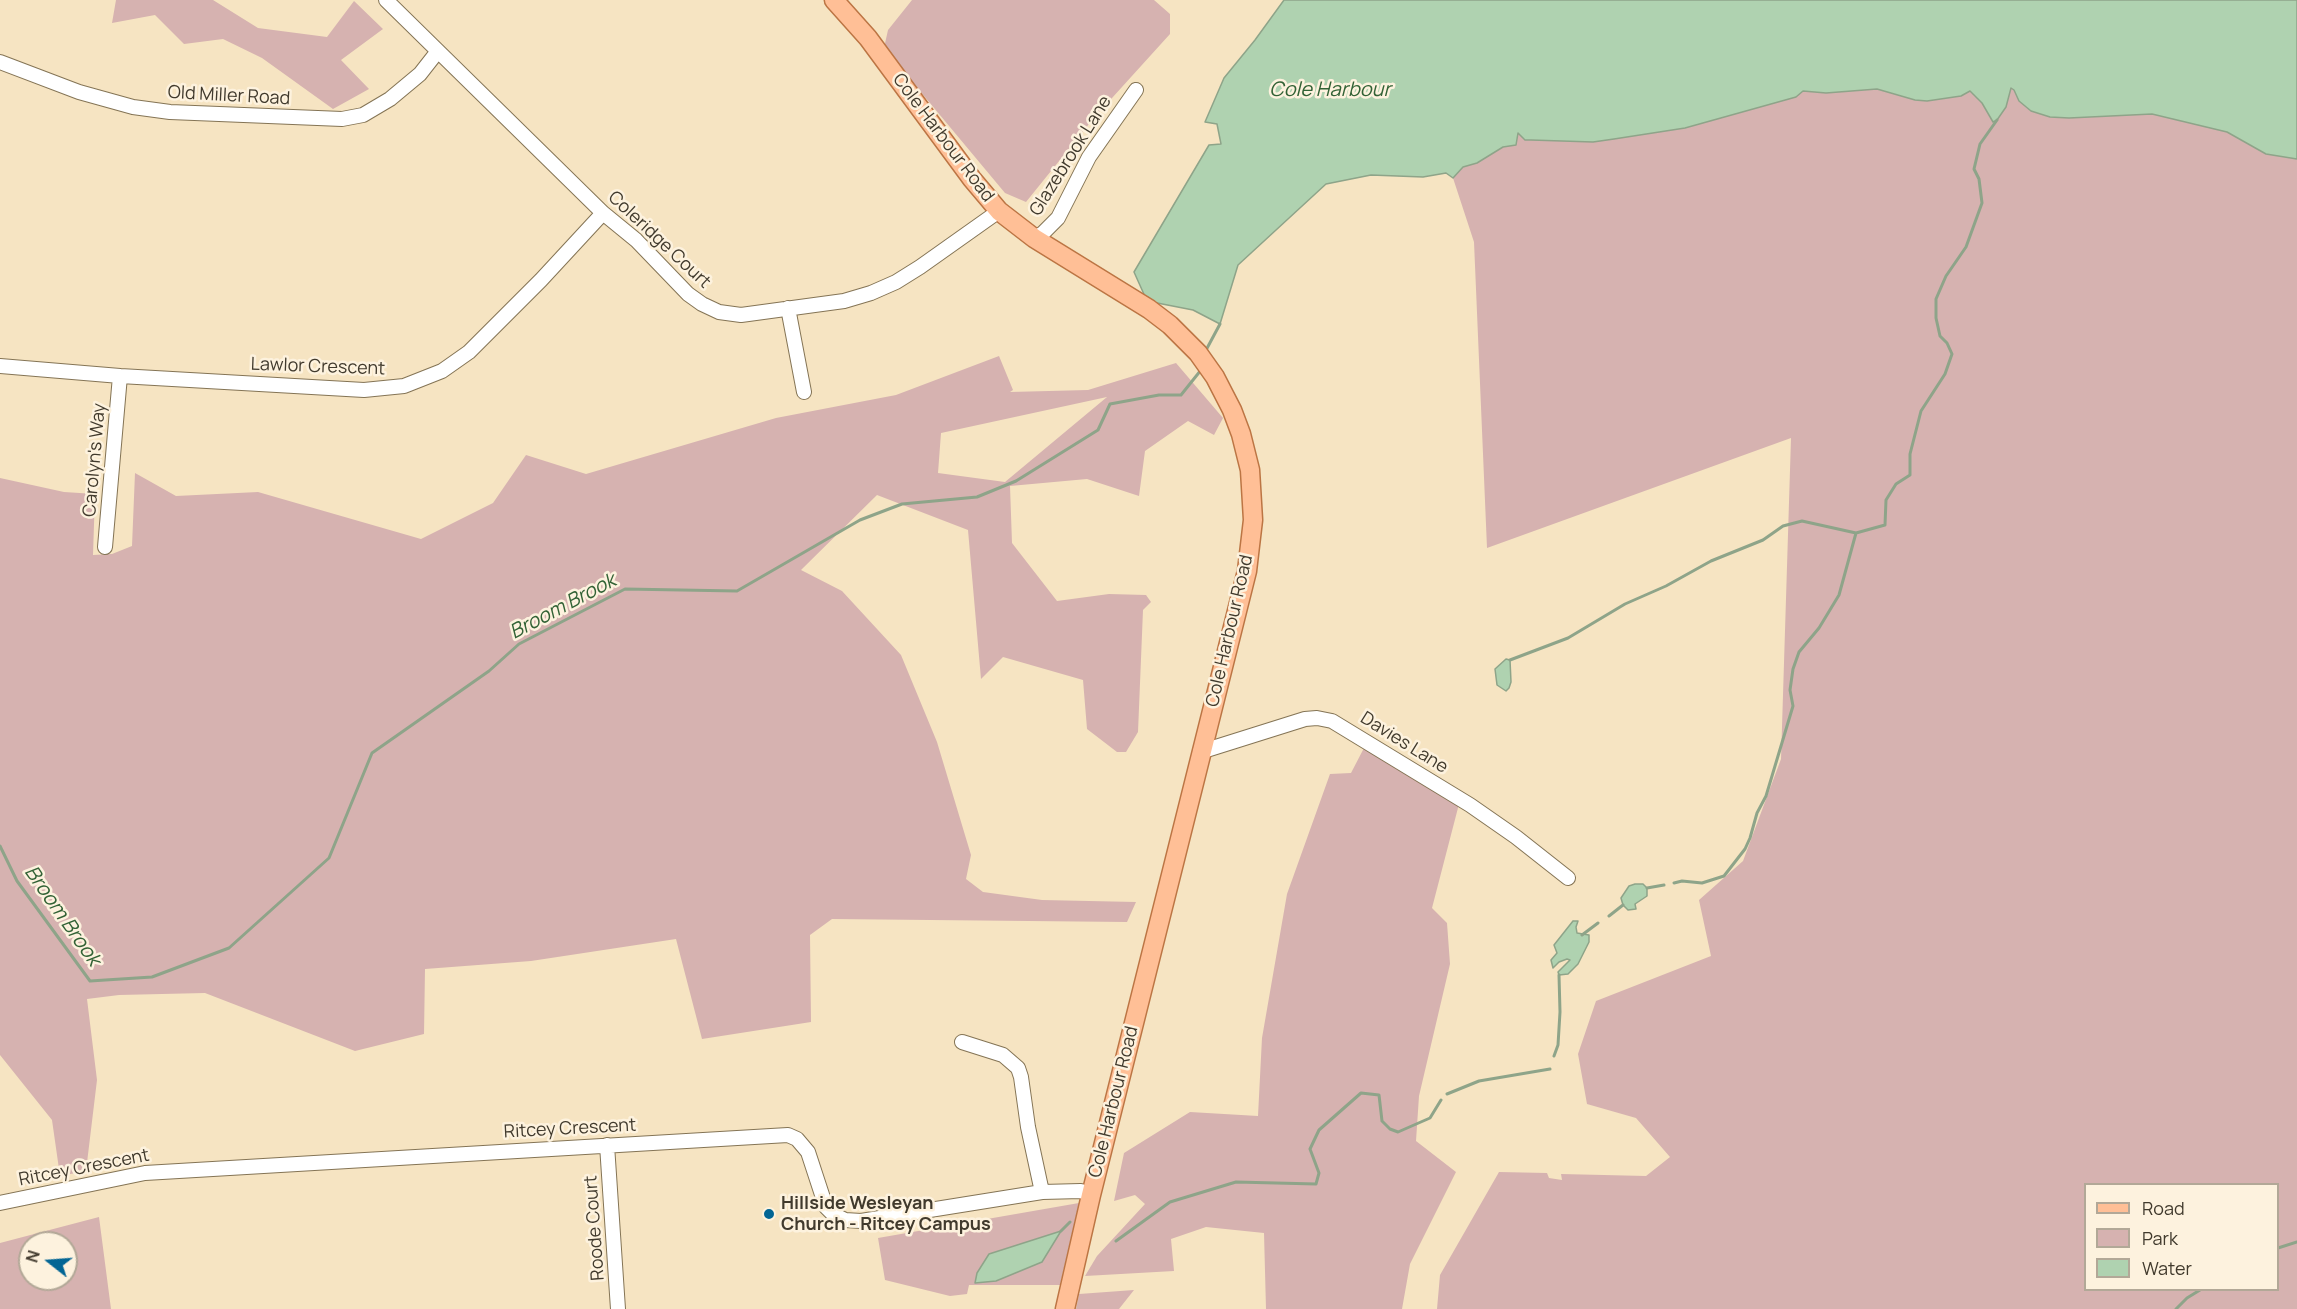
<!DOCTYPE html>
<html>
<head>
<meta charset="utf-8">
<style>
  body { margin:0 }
  #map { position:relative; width:2297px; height:1309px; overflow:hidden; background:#f6e4c2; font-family:Manrope,sans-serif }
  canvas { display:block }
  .legend { position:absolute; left:2084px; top:1183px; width:195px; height:108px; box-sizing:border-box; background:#fdf2de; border:2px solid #b2a897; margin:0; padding:8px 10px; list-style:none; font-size:18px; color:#413a2d }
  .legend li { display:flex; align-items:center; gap:12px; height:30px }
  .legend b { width:30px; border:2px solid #b2a897 }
  .north { position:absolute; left:18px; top:1231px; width:60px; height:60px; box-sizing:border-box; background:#fdf2de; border:2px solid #b2a897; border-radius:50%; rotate:287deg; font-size:16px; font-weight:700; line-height:24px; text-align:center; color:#413a2d }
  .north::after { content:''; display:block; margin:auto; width:21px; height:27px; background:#026594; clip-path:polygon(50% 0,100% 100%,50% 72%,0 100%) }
</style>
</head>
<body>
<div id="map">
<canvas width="2297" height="1309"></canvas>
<ul class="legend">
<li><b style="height:8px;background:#ffbf96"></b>Road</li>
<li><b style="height:16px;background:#d6b2b0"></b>Park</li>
<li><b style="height:16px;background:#afd2b0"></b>Water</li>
</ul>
<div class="north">N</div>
</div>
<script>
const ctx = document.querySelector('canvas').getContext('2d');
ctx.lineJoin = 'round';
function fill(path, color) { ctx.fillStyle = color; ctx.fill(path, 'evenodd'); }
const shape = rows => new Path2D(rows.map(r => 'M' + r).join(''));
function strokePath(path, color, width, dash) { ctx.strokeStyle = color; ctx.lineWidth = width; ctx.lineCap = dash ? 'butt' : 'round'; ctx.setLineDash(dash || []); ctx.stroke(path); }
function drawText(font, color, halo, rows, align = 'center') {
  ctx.font = font + ' Manrope,sans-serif'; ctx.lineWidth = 5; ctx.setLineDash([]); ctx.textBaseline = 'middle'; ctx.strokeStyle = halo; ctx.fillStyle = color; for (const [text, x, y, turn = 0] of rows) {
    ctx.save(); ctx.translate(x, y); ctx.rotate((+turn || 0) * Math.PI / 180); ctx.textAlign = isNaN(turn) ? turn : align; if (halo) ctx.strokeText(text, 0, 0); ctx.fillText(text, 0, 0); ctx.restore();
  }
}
const green = shape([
  [116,0,213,0,258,28,327,37,354,1,383,29,341,60,369,89,333,109,262,58,223,39,184,44,155,15,112,23],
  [912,0,1154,0,1170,14,1170,34,1093,119,1026,202,1005,193,884,48,888,30],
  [1284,0,2297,0,2297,1309,1437,1309,1440,1275,1499,1172,1547,1173,1549,1178,1562,1180,1561,1174,1646,1176,1670,1157,1636,1118,1587,1104,1578,1054,1596,1001,1711,956,1699,900,1743,861,1781,759,1791,438,1487,548,1474,242,1453,178,1446,173,1423,177,1371,175,1326,184,1238,265,1220,324,1193,310,1147,301,1134,272,1209,145,1221,144,1217,124,1205,122,1224,78,1255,40],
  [2086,1184,2278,1184,2278,1290,2086,1290],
  [999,356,1013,390,1010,392,1088,390,1176,363,1223,418,1214,435,1188,421,1145,451,1139,496,1087,479,1010,486,1012,543,1057,601,1109,594,1146,595,1151,602,1143,610,1138,732,1126,752,1117,752,1087,729,1083,680,1003,657,981,679,968,530,877,495,801,570,842,591,901,655,937,742,971,855,966,879,983,892,1042,900,1136,902,1127,922,832,919,810,935,811,1022,702,1039,676,939,531,961,425,969,424,1034,355,1051,205,993,119,995,87,999,97,1080,86,1171,60,1176,52,1120,0,1055,0,478,64,492,95,494,93,555,112,554,132,546,135,473,176,496,258,492,421,539,493,503,526,455,586,474,776,418,896,395],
  [1107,397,1005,482,938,473,941,433],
  [1364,748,1459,804,1432,908,1447,923,1450,964,1419,1096,1416,1141,1456,1172,1410,1264,1402,1309,1266,1309,1264,1233,1206,1227,1171,1239,1174,1271,1085,1276,1097,1256,1145,1204,1135,1195,1114,1201,1124,1153,1190,1112,1258,1116,1262,1038,1287,894,1330,774,1351,773],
  [1079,1203,1060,1285,969,1285,967,1294,950,1296,885,1280,878,1238],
  [99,1217,111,1309,0,1309,0,1243],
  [30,1243,66,1243,66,1279,30,1279],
  [1134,1290,1119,1309,1076,1309,1079,1294]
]);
const water = shape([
  [1284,0,2297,0,2297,159,2266,154,2227,132,2152,114,2069,118,2050,117,2031,111,2019,101,2014,90,2011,88,2006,107,1997,120,1993,122,1982,103,1970,91,1961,96,1927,101,1915,100,1877,89,1826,93,1803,91,1796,97,1685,128,1614,139,1593,142,1531,140,1525,140,1518,133,1516,145,1503,147,1477,163,1463,167,1453,178,1446,173,1423,177,1371,175,1326,184,1238,265,1220,324,1193,310,1147,301,1134,272,1209,145,1221,144,1217,124,1205,122,1224,78,1255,40,1284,0],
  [1506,659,1510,660,1511,682,1509,688,1506,691,1497,685,1495,669,1506,659],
  [1635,884,1643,884,1647,888,1647,896,1635,904,1636,909,1628,910,1623,905,1621,898,1629,886,1635,884],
  [1573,921,1578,921,1576,927,1577,933,1589,935,1589,942,1578,964,1568,974,1559,975,1558,972,1570,960,1567,959,1559,962,1553,968,1551,960,1557,953,1554,945,1573,921],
  [1061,1231,1042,1262,996,1281,975,1283,977,1273,989,1254,1061,1231]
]);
const stream = shape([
  [1205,352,1220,324],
  [1510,660,1568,638,1625,604,1666,586,1711,561,1763,540,1783,526,1802,521,1856,533,1885,525,1886,500,1896,484,1910,475,1910,454,1921,411,1945,374,1952,354,1947,343,1940,336,1936,318,1936,299,1946,276,1966,247,1982,203,1979,179,1974,169,1980,144,1997,120],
  [0,846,17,881,90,981,152,977,229,948,329,858,372,753,489,671,519,644,625,589,737,591,860,520,902,504,977,497,1016,481,1098,430,1110,404,1159,395,1181,395,1201,370],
  [1674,883,1682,881,1702,883,1724,876,1745,849,1750,838,1757,813,1766,796,1793,706,1790,690,1793,669,1799,652,1819,628,1839,595,1856,533],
  [1647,888,1664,885],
  [1609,916,1623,905],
  [1582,935,1598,923],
  [1554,1056,1558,1045,1560,1012,1559,975],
  [1447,1094,1479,1081,1550,1069],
  [1061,1231,1070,1222],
  [1116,1241,1170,1202,1236,1182,1316,1184,1319,1173,1310,1149,1319,1130,1361,1093,1379,1095,1382,1121,1390,1129,1398,1132,1430,1118,1441,1100],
  [2278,1248,2297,1242],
  [2176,1309,2187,1298,2200,1290]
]);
const minor = shape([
  [386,0,603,213,636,240,688,294,702,304,719,312,741,315,844,301,871,293,896,282,920,267,999,211],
  [0,62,79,92,133,107,170,112,342,119,363,115,390,99,420,74,438,51],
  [1034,238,1043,233,1058,218,1089,157,1136,90],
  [788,308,804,392],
  [0,366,120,376,364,390,404,386,442,371,469,352,541,280,603,213],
  [105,547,120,376],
  [1200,752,1305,719,1317,718,1332,721,1470,805,1516,837,1568,878],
  [962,1042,1003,1055,1018,1068,1021,1077,1028,1127,1042,1192],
  [607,1145,618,1309],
  [0,1203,145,1173,788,1135,797,1139,808,1152,826,1207,833,1214,845,1220,861,1221,1042,1192,1081,1191,1091,1195]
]);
const major = shape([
  [834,0,868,38,972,179,999,211,1034,238,1149,309,1170,325,1198,353,1215,377,1232,410,1241,434,1250,470,1253,520,1247,571,1091,1195,1065,1309]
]);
const markers = [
  [769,1214,6,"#026594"]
];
const streetNames = [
  ["Old Miller Road",229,96,3],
  ["Cole Harbour Road",943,138,53],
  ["Glazebrook Lane",1071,156,-58],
  ["Coleridge Court",659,240,43],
  ["Lawlor Crescent",318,367,2],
  ["Carolyn's Way",95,460,-85],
  ["Cole Harbour Road",1230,631,-77],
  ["Davies Lane",1404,743,32],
  ["Cole Harbour Road",1114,1102,-76],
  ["Ritcey Crescent",570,1129,-3],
  ["Ritcey Crescent",84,1168,-11],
  ["Roode Court",595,1228,-94]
];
const poiNames = [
  ["Hillside Wesleyan",781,1204],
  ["Church - Ritcey Campus",781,1225]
];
const waterNames = [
  ["Cole Harbour",1330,90],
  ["Broom Brook",563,607,-28],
  ["Broom Brook",62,916,55]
];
fill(green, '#d6b2b0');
fill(water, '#afd2b0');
strokePath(water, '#8ea489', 1.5);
strokePath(stream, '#8ea489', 3);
strokePath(minor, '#847455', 16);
strokePath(major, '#bc7544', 21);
strokePath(minor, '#fff', 14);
strokePath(major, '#ffbf96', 18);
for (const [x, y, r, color] of markers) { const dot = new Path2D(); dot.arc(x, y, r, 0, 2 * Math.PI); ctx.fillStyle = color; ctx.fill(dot); strokePath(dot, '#fdf2de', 2); }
drawText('18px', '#413a2d', '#fdf2de', streetNames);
drawText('bold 18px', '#413a2d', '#fdf2de', poiNames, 'left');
drawText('italic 20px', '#326235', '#fdf2de', waterNames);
</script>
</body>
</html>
